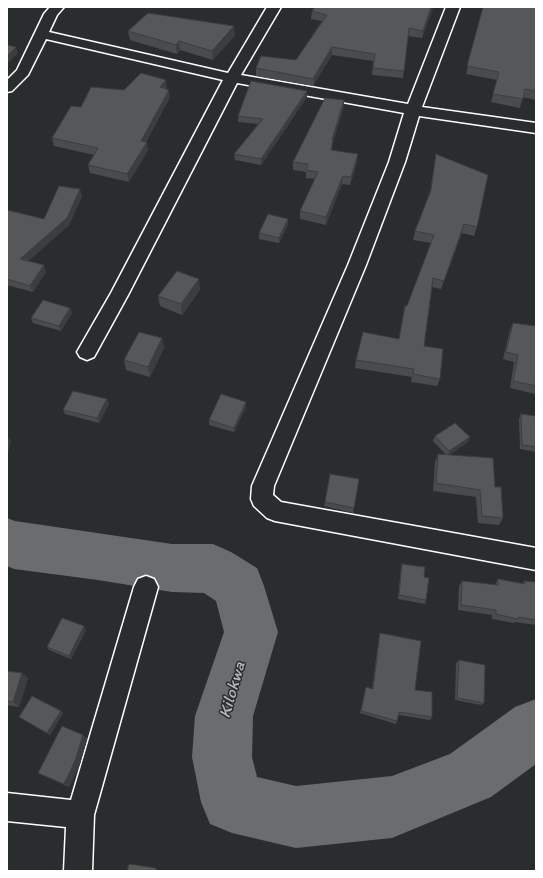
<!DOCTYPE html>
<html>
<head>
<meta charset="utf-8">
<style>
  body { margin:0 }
  #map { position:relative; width:543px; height:878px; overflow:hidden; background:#2a2d2e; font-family:Itim,sans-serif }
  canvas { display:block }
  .frame { position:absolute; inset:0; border:8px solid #fff; pointer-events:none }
</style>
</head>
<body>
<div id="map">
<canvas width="543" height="878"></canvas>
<div class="frame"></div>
</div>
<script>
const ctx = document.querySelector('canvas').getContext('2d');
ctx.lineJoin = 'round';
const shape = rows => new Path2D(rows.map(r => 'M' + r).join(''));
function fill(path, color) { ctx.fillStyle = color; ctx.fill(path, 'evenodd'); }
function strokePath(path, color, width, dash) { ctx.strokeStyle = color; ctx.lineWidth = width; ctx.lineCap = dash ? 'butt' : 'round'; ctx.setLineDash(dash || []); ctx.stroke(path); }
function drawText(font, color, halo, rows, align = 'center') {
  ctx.font = font + ' Itim,sans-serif'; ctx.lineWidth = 3; ctx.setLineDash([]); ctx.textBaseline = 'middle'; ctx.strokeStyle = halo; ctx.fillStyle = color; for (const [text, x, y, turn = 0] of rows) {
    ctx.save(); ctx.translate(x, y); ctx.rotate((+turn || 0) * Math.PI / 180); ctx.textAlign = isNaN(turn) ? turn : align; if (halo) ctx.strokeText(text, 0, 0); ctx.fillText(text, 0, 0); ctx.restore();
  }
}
const river = shape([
  [7,518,15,521,172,544,213,544,231,552,257,568,264,586,278,632,253,716,252,757,257,777,296,786,392,776,450,754,515,707,536,699,536,764,491,797,392,838,296,848,232,833,210,824,201,802,192,757,195,716,224,632,216,601,204,593,172,592,98,580,14,569,7,566,7,518]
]);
const street = shape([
  [50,7,64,7,57,15,49,32,228,73,267,7,281,7,241,75,408,104,446,7,460,7,422,107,536,123,536,133,419,116,405,162,366,265,274,486,273,495,281,502,536,548,536,570,275,521,267,518,254,506,251,499,252,486,348,265,389,162,404,113,237,83,128,295,94,357,87,360,80,357,77,352,111,293,223,80,46,39,28,75,12,91,7,92,7,80,17,70,44,14,50,7],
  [146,576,154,579,158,587,94,815,92,871,64,871,66,827,7,821,7,793,71,800,134,587,138,579,146,576]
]);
const wall = shape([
  [315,7,433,7,422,38,408,36,403,78,372,75,373,61,332,55,314,84,314,86,256,76,256,68,296,60,322,21,311,19,312,11],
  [483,7,536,7,536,100,523,97,520,108,491,102,497,80,466,74],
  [128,31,235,35,213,60,180,50,177,54,130,40],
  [167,88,166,89,170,97,146,142,148,150,129,182,90,173,88,165,94,155,54,146,52,138,81,107,124,90],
  [307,91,307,97,261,165,235,160,234,154,258,124,238,122,238,116],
  [344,100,343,109,333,142,332,150,357,162,350,185,342,184,326,225,300,219,300,211,315,179,306,178,306,172,293,170,293,162],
  [436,154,477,227,474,236,462,233,441,289,432,287,424,346,440,379,437,386,411,382,412,377,355,368,356,360,399,339,405,306,407,306,431,243,413,240,415,231,430,193],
  [82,196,69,225,28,261,46,272,33,292,7,285,7,210,44,219],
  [288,225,279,243,259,239,259,233],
  [200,290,182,315,160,306,158,296],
  [70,308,72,313,61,331,33,323,31,318],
  [513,323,536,326,536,393,535,394,510,388,514,362,503,359,510,330],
  [162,338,164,348,150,377,126,370,124,360],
  [109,404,99,423,65,414,63,410],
  [246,407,234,432,209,425,209,420],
  [521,414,536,416,536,452,520,449,519,419],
  [435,436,468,442,449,455,495,487,503,518,499,525,478,523,476,497,433,491,435,462,438,454,446,455,433,441],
  [359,479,353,513,324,506,325,502],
  [402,564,424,577,426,600,425,604,398,599,401,567],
  [498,579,522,584,524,581,536,582,536,625,515,622,514,623,492,619,492,615,458,610,459,586,462,581,495,585],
  [86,630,71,659,49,650,47,647],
  [380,633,432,717,430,720,399,715,396,724,360,713,366,687,372,689,379,636],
  [459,660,484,703,481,705,455,700,456,663],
  [7,671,28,678,19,707,7,705],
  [63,713,50,735,19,717],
  [83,735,87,739,80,764,69,787,44,776,38,773]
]);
const shadedWall = shape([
  [431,7,433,8,422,38,423,31],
  [234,26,235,35,213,60,212,51],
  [179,41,180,50,177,54,176,45],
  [16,47,18,53,7,64,7,56],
  [332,47,332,55,314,84,314,77],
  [166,80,167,88,161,95,160,87],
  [169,90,170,97,142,148,141,141],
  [307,91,307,97,261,165,261,159],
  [344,100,343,109,333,142,332,148,330,158,332,140],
  [147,142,148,150,129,182,127,174],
  [358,154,357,162,350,185,351,177],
  [343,176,342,184,326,225,326,217],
  [80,189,82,196,69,225,23,266,20,259],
  [288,219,288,225,279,243,279,238],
  [464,224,462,233,441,289,444,281],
  [44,265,46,272,33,292,30,286],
  [199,279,200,290,182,315,181,304],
  [70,308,72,313,61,331,59,326],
  [162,338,164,348,150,377,148,367],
  [107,399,109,404,99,423,97,418],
  [246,402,246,407,234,432,234,428],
  [9,437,11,441,7,458,7,442],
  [470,437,468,442,448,456,449,451],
  [84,626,86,630,71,659,69,656],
  [22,673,28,678,19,707,13,702],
  [61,711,63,713,50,735,47,733],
  [83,735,87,739,80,764,69,787,64,784]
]);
const building = shape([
  [315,7,431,7,423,31,409,28,404,71,373,68,375,54,332,47,314,77,314,79,256,68,261,56,296,60,327,15,312,11,315,7],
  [483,7,536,7,536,91,525,89,523,99,493,94,499,72,467,66,483,7],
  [148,13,234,26,212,51,179,41,176,45,128,31,148,13],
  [7,45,16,47,7,56,7,45],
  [141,73,166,80,160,87,169,90,141,141,147,142,127,174,88,165,98,148,52,138,71,106,81,107,91,87,124,90,141,73],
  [251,81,307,91,261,159,234,154,263,119,238,116,251,81],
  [325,98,344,100,332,140,333,140,331,150,358,154,351,177,343,176,326,217,300,211,318,172,306,170,308,164,293,162,325,98],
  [436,154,488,175,477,227,464,224,444,281,433,278,424,346,443,349,440,379,413,374,414,369,356,360,363,332,399,339,405,306,407,306,434,235,415,231,431,190,436,154],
  [59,186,80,189,67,218,20,259,44,265,30,286,7,279,7,210,44,219,59,186],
  [268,214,288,219,279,238,259,233,268,214],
  [177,271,199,279,181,304,158,296,177,271],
  [43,300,70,308,59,326,31,318,43,300],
  [513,323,536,326,536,386,513,381,518,355,506,352,513,323],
  [139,332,162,338,148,367,124,360,139,332],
  [73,391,107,399,97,418,63,410,73,391],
  [221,394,246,402,234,428,209,420,221,394],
  [521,414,536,416,536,447,522,445,521,414],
  [455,423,470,437,449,451,435,436,455,423],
  [438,454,493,458,495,487,501,487,503,518,482,516,480,490,436,483,438,454],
  [330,474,359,479,354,508,325,502,330,474],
  [402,564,425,567,424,577,429,578,426,600,399,595,402,564],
  [498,579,525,584,524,581,536,582,536,620,518,617,518,619,496,614,496,610,461,605,462,581,498,585,498,579],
  [62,618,84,626,69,656,47,647,62,618],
  [380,633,421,641,415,690,432,692,432,717,399,712,397,721,361,711,366,687,373,689,380,633],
  [459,660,485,665,484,703,457,698,459,660],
  [7,671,22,673,13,702,7,701,7,671],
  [32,696,61,711,47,733,19,717,32,696],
  [62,726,83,735,75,761,64,784,38,773,62,726],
  [129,864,156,868,156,871,127,871,129,864]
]);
const nearWaternames = [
  ["Kilokwa",233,690,-74]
];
fill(river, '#6a6c6d');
strokePath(street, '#fff', 3);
fill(street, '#2a2d2e');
fill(wall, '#494b4c');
fill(shadedWall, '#3c3d3e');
fill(building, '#555758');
strokePath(building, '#3c3d3e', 1);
drawText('italic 17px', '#b4b6b6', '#2a2d2e', nearWaternames);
</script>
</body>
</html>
